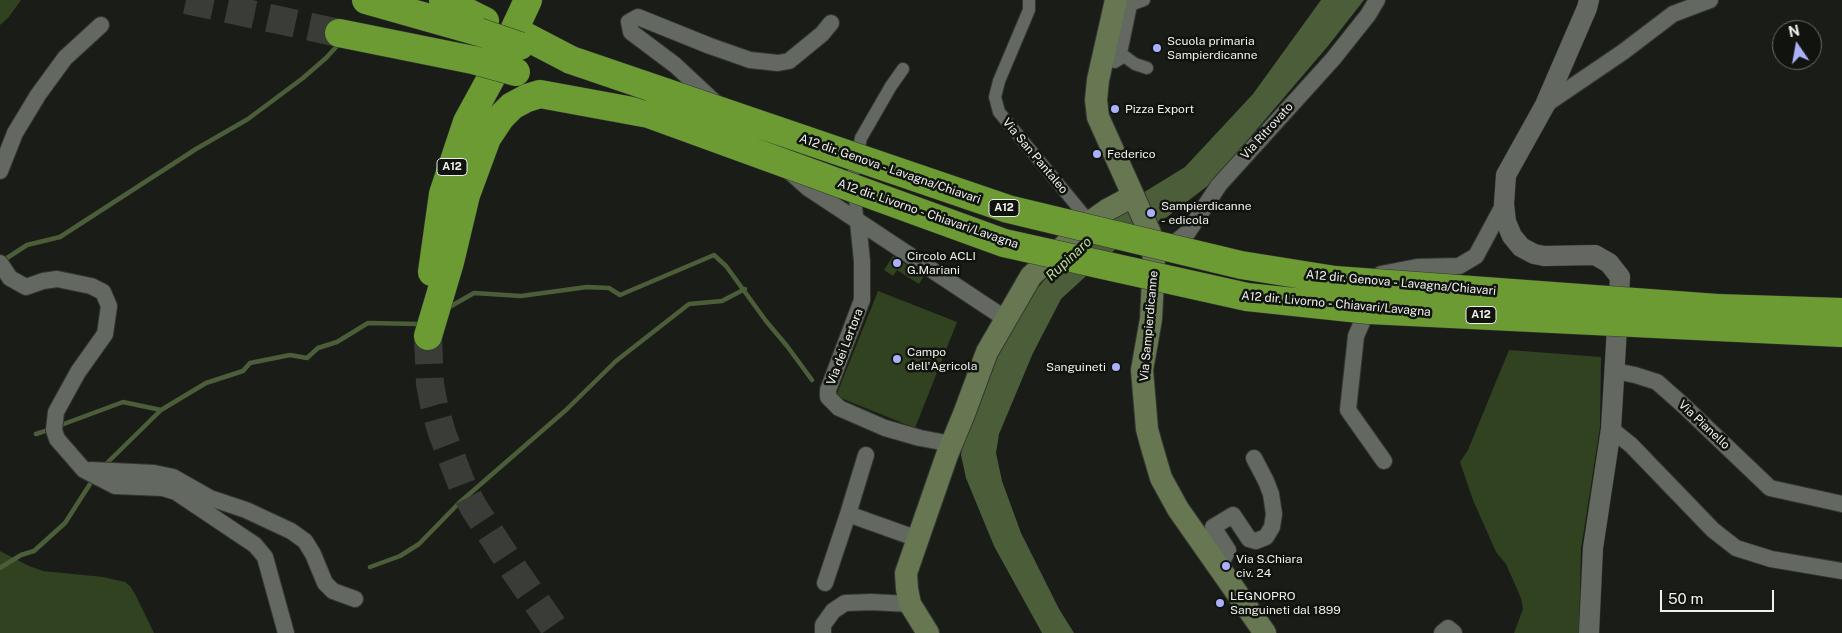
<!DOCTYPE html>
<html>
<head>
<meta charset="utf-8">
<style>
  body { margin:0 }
  #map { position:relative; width:1842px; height:633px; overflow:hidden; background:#1a1d17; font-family:"Public Sans",sans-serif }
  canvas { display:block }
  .north { position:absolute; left:1772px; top:20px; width:50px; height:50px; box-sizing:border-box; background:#11140e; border:1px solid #696c67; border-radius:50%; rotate:348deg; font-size:14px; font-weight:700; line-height:20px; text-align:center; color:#eef1ec }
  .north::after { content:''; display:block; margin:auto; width:18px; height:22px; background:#aab0fb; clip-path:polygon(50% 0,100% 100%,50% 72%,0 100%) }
  .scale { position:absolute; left:1660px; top:590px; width:114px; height:22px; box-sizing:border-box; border:2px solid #eef1ec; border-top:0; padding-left:6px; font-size:15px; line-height:18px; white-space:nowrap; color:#eef1ec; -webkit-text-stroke:4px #11140e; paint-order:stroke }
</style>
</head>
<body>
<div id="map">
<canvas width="1842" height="633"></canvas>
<div class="north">N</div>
<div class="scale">50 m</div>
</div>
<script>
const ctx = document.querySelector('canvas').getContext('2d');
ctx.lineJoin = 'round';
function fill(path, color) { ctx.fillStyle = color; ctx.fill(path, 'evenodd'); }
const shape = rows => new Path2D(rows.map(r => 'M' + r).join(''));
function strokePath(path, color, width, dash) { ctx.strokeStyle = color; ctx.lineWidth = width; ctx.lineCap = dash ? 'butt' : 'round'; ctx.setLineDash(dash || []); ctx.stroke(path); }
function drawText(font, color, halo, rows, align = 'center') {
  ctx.font = font + ' "Public Sans",sans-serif'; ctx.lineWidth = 5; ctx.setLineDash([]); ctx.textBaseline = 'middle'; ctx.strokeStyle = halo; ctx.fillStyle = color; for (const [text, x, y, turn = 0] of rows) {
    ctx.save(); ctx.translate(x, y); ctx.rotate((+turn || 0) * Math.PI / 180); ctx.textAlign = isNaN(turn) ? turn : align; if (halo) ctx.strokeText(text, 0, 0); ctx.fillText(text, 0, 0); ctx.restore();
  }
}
const green = shape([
  [0,0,21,0,8,18,0,25],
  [893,256,924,276,919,284,897,270,893,276,884,270],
  [878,291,957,322,915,428,836,396],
  [1509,350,1601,357,1600,427,1581,549,1579,633,1514,633,1523,609,1521,598,1506,564,1496,552,1473,500,1460,462,1468,450],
  [0,551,29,566,43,571,103,577,125,582,130,586,135,594,154,633,0,633]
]);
const water = shape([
  [1321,0,1364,0,1328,46,1210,184,1167,217,1141,230,1120,245,1061,299,1033,353,999,434,996,453,1002,481,1021,533,1059,609,1074,633,1042,633,994,546,966,478,961,455,964,436,985,380,1025,303,1046,278,1100,229,1146,191,1185,167,1253,94]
]);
const stream = shape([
  [7,258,27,245,60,237,196,149,248,119,303,78,326,58,337,46],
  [446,309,474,293,521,296,587,287,609,288,620,295,714,255,726,266,766,321,787,346,812,380],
  [61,425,123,402,161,410],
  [36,434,45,431],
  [108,462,161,410,206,383,243,371,250,363,290,355,307,358,318,348,337,342,368,323,419,324,422,322],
  [370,567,400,556,419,544,459,503,566,410,616,361,689,304,722,301,745,289],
  [0,568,21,555,34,551,65,523,90,484]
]);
const motorwayTunnel = shape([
  [186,0,339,33],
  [428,336,430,384,434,405,442,433,462,485,474,508,515,571,558,633]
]);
const pedestrian = shape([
  [1029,0,1029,10,999,81,995,97,999,112,1090,222],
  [1120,58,1131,5,1144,0],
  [1115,62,1124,56,1135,64,1147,68],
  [858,222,852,179,861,138,891,86,903,69]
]);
const minor = shape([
  [718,105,675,65,631,32,629,22,638,17,710,46,750,60,778,63,789,61,822,34,831,23],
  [1545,105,1623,52,1673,14,1710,0],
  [0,171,15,133,38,95,65,58,101,25],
  [789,171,808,188,1006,319],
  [858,222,862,261,862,300,828,390,828,397,839,408,885,428,920,438,952,444],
  [1166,250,1188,232,1219,185,1333,59,1368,15,1377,0],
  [0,263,10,278,26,287,43,281,57,279,91,286,103,292,109,306,105,334,78,372,56,412,54,430,57,439,84,470,115,486,163,488,176,492,255,545,265,557,286,633],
  [1380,276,1381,274,1417,267,1459,266,1476,256,1504,204],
  [1370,304,1356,336,1348,410,1384,461],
  [1615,371,1635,375,1657,382,1683,405,1770,488,1842,504],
  [1611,429,1631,445,1713,530,1736,548,1771,559,1842,571],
  [866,455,848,514,918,539],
  [91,470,154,473,173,477,210,498,246,510,291,531,305,541,313,554,325,583,333,591,355,599],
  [1219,567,1228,550,1213,527,1233,515,1249,539,1256,541,1266,537,1272,527,1274,514,1271,494,1266,481,1254,458],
  [825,583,848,514],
  [823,633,823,625,833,611,845,603,871,602,910,604],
  [1442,633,1448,628,1454,633]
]);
const tertiary = shape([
  [1589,633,1593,548,1611,429,1620,277,1609,263,1595,255,1544,256,1534,254,1521,247,1512,236,1506,222,1504,204,1506,175,1545,105,1587,8,1589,0]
]);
const secondary = shape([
  [1116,0,1098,80,1096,100,1098,117,1150,233,1154,259,1151,319,1142,370,1147,429,1151,444,1161,478,1178,509,1265,633],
  [928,633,910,604,907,589,906,573,947,455,964,414,987,352,1031,276,1090,222,1107,210,1133,196]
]);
const motorway = shape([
  [366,0,479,32],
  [443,0,485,21],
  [339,33,473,60],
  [523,35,571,60],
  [432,272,443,194,467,122,496,69,528,0],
  [1717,308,1842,312],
  [1716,327,1842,333],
  [428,336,450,262,466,195,487,138,501,117,512,106,527,98,540,94,649,114]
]);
const motorwayBridge = shape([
  [479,32,520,46],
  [473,60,516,72],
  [571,60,1008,209,1241,265,1335,280,1717,308],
  [649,114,1004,243,1247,297,1369,310,1716,327]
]);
const markers = [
  [1157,48,5,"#aab0fb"],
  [1115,109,5,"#aab0fb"],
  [1097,154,5,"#aab0fb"],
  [1151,213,5,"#aab0fb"],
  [897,263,5,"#aab0fb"],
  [897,359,5,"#aab0fb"],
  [1116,367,5,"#aab0fb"],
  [1226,566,5,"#aab0fb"],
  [1220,603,5,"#aab0fb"]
];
const shields = [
  [452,167,30],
  [1004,208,30],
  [1481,315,30]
];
const shieldNames = [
  ["A12",452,167],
  ["A12",1004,208],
  ["A12",1481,315]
];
const poiNames = [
  ["Scuola primaria",1167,41],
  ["Sampierdicanne",1167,55],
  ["Pizza Export",1125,109],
  ["Federico",1107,154],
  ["Sampierdicanne",1161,206],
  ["- edicola",1161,220],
  ["Circolo ACLI",907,256],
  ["G.Mariani",907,270],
  ["Campo",907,352],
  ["dell'Agricola",907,366],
  ["Sanguineti",1106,367,"right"],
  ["Via S.Chiara",1236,559],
  ["civ. 24",1236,573],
  ["LEGNOPRO",1230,596],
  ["Sanguineti dal 1899",1230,610]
];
const streetNames = [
  ["Via Ritrovato",1267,131,-48],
  ["Via San Pantaleo",1035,156,50],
  ["A12 dir. Genova - Lavagna/Chiavari",890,169,19],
  ["A12 dir. Livorno - Chiavari/Lavagna",928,214,19],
  ["A12 dir. Genova - Lavagna/Chiavari",1401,283,5],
  ["A12 dir. Livorno - Chiavari/Lavagna",1336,304,5],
  ["Via Sampierdicanne",1149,326,-85],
  ["Via dei Lertora",845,347,-69],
  ["Via Pianello",1704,425,43]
];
const waterNames = [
  ["Rupinaro",1069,259,-43]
];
fill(green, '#314221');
fill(water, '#4b5e39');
strokePath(stream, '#4b5e39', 4.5);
strokePath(motorwayTunnel, '#3a3d37', 28, [28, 14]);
strokePath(pedestrian, '#343632', 14);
strokePath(minor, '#343632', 18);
strokePath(tertiary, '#343632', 21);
strokePath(secondary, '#343632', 24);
strokePath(motorway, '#343632', 29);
strokePath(pedestrian, '#636860', 12);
strokePath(minor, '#636860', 16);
strokePath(tertiary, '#636860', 20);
strokePath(secondary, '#667752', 22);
strokePath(motorway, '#6c9b33', 28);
strokePath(motorwayBridge, '#343632', 29, []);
strokePath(motorwayBridge, '#6c9b33', 28);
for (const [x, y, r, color] of markers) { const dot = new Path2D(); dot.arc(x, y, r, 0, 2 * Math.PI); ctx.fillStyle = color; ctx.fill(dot); strokePath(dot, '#11140e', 2); }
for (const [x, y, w] of shields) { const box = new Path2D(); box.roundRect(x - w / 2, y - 8.5, w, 17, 4); ctx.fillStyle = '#11140e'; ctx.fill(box); strokePath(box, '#eef1ec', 1); }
drawText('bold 11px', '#eef1ec', null, shieldNames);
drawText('12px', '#eef1ec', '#11140e', poiNames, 'left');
drawText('12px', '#eef1ec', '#11140e', streetNames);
drawText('italic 14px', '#b8d99a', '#11140e', waterNames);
</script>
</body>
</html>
